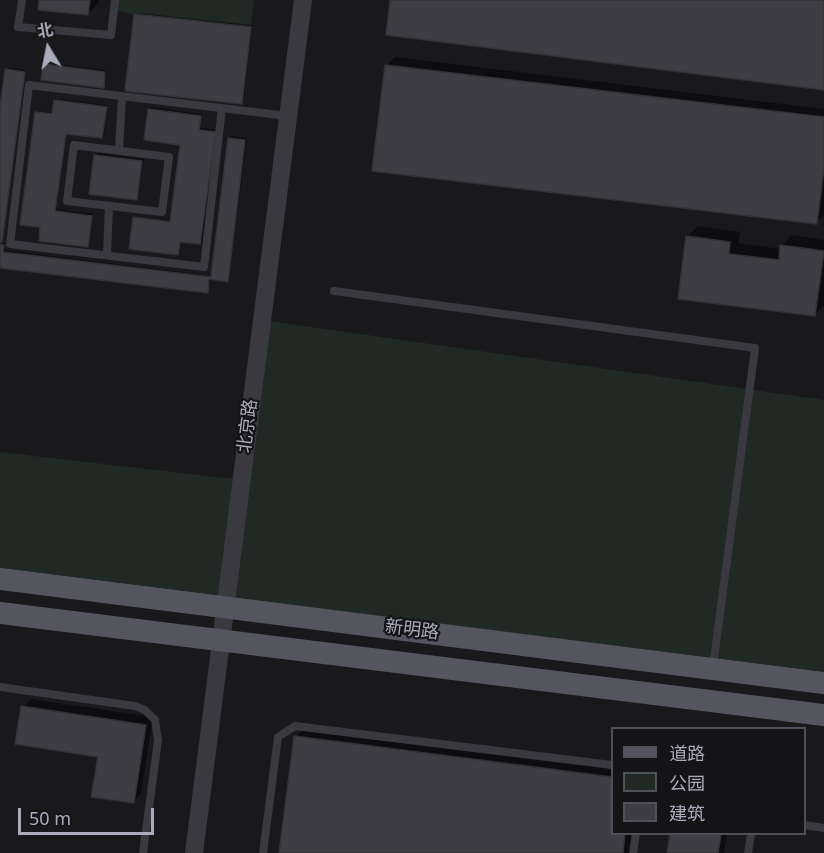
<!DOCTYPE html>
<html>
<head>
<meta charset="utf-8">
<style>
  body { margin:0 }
  #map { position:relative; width:824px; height:853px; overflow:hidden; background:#19181b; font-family:"Noto Sans","Noto Sans SC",sans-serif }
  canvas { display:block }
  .legend { position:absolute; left:611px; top:727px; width:195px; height:108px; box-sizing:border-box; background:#141316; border:2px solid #505058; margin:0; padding:8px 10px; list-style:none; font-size:18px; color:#aaabbb }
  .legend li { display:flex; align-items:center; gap:12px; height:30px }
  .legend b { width:30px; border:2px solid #505058 }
  .north { position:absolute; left:18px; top:18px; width:60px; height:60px; -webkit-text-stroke:4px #141316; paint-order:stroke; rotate:350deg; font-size:16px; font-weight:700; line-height:24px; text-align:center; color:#aaabbb }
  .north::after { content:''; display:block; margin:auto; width:21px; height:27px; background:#aaabbb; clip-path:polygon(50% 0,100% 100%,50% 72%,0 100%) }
  .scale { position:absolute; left:18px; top:808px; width:136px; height:27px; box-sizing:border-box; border:3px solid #aaabbb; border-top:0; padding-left:8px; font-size:18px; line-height:21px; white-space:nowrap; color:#aaabbb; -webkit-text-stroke:4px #141316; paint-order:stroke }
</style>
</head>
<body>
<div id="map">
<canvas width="824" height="853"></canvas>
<ul class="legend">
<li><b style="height:8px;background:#55555f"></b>道路</li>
<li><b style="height:16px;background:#202923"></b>公园</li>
<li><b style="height:16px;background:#3e3d43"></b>建筑</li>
</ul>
<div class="north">北</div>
<div class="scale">50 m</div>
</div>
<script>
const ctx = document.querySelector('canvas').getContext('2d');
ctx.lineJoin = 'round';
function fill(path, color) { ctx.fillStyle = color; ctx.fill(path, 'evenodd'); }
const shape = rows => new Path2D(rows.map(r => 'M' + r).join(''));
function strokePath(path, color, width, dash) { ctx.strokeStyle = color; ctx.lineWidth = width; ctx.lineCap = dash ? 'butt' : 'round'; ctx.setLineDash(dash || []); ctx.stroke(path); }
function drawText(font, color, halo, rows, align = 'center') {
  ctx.font = font + ' "Noto Sans","Noto Sans SC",sans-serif'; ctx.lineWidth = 4.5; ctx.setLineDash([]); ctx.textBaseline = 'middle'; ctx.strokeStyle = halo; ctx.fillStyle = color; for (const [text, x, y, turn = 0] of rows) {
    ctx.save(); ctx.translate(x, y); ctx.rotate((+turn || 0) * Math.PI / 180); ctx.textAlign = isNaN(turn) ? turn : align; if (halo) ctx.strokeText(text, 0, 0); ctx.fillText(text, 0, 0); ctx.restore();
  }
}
const green = shape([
  [115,0,254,0,251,27,134,14,114,10],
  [262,320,824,400,824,683,0,579,0,452,242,480]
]);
const shadow = shape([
  [40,0,99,0,98,3,88,14],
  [138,13,252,25,244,100,242,102,135,15],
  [395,57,824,109,824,215,816,223,387,65],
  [46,63,107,70,105,84,103,86,44,65],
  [9,68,26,70,3,239,0,242,0,119,7,70],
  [58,99,108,105,104,135,102,137,67,132,56,209,93,214,89,243,87,245,42,226,36,113,38,111,54,113],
  [151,107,202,114,200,128,217,130,202,241,200,243,181,240,177,253,177,221,136,216,172,220,182,143,149,109],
  [231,136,247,138,229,278,227,280,211,278,209,289,207,291,0,266,0,243,5,243,4,250,213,276,229,138],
  [98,153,144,159,138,197,136,199,96,155],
  [698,226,740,232,738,243,781,249,782,246,792,235,824,240,824,305,814,315,687,237],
  [31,699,153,717,141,794,133,802,99,756,23,707],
  [304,729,612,769,612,834,631,834,629,853,281,853,296,737],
  [671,834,727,834,724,853,669,853]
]);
const building = shape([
  [39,0,90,0,88,15,38,10,39,0],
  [390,0,824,0,824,90,386,35,390,0],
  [134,14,251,27,242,104,125,91,134,14],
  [43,64,105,72,104,88,41,80,43,64],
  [385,65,824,117,824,168,817,224,372,171,385,65],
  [5,69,25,72,2,242,0,242,0,108,5,69],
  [54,100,107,107,102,138,66,134,55,211,92,216,88,247,39,241,40,227,20,225,35,112,52,114,54,100],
  [148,109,201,116,199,130,216,132,200,244,180,242,178,255,129,249,133,217,170,222,180,145,144,140,148,109],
  [228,138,245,140,228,282,209,279,208,293,0,268,0,244,4,245,3,252,211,277,228,138],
  [94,155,142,161,137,200,89,194,94,155],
  [686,236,730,242,729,254,779,260,780,245,824,251,815,316,678,299,686,236],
  [21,706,146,725,134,803,91,797,98,757,15,744,21,706],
  [294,736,612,777,612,834,625,834,623,853,279,853,294,736],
  [670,834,721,834,718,853,667,853,670,834]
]);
const service = shape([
  [22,0,18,27,111,35,115,0],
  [222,108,204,267,10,244,29,85,288,116],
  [74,145,169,157,162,212,67,201,74,145],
  [119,151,122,96],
  [107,255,109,206],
  [334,291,755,348,713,667],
  [0,687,135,706,145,710,155,720,158,740,143,853],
  [804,825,824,828],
  [263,853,278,737,295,726,612,765],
  [633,853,636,834],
  [748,853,751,834]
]);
const tertiary = shape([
  [194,853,303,0]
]);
const primary = shape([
  [0,579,824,683],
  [0,613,824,715]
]);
const streetNames = [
  ["北京路",248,426,-83],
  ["新明路",412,630,7]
];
fill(green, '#202923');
fill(shadow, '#0007');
fill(building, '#3e3d43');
strokePath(building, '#333237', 1.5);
strokePath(service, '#3a3940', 8);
strokePath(tertiary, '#3a3940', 18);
strokePath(primary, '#55555f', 22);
drawText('18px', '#aaabbb', '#141316', streetNames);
</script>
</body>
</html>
